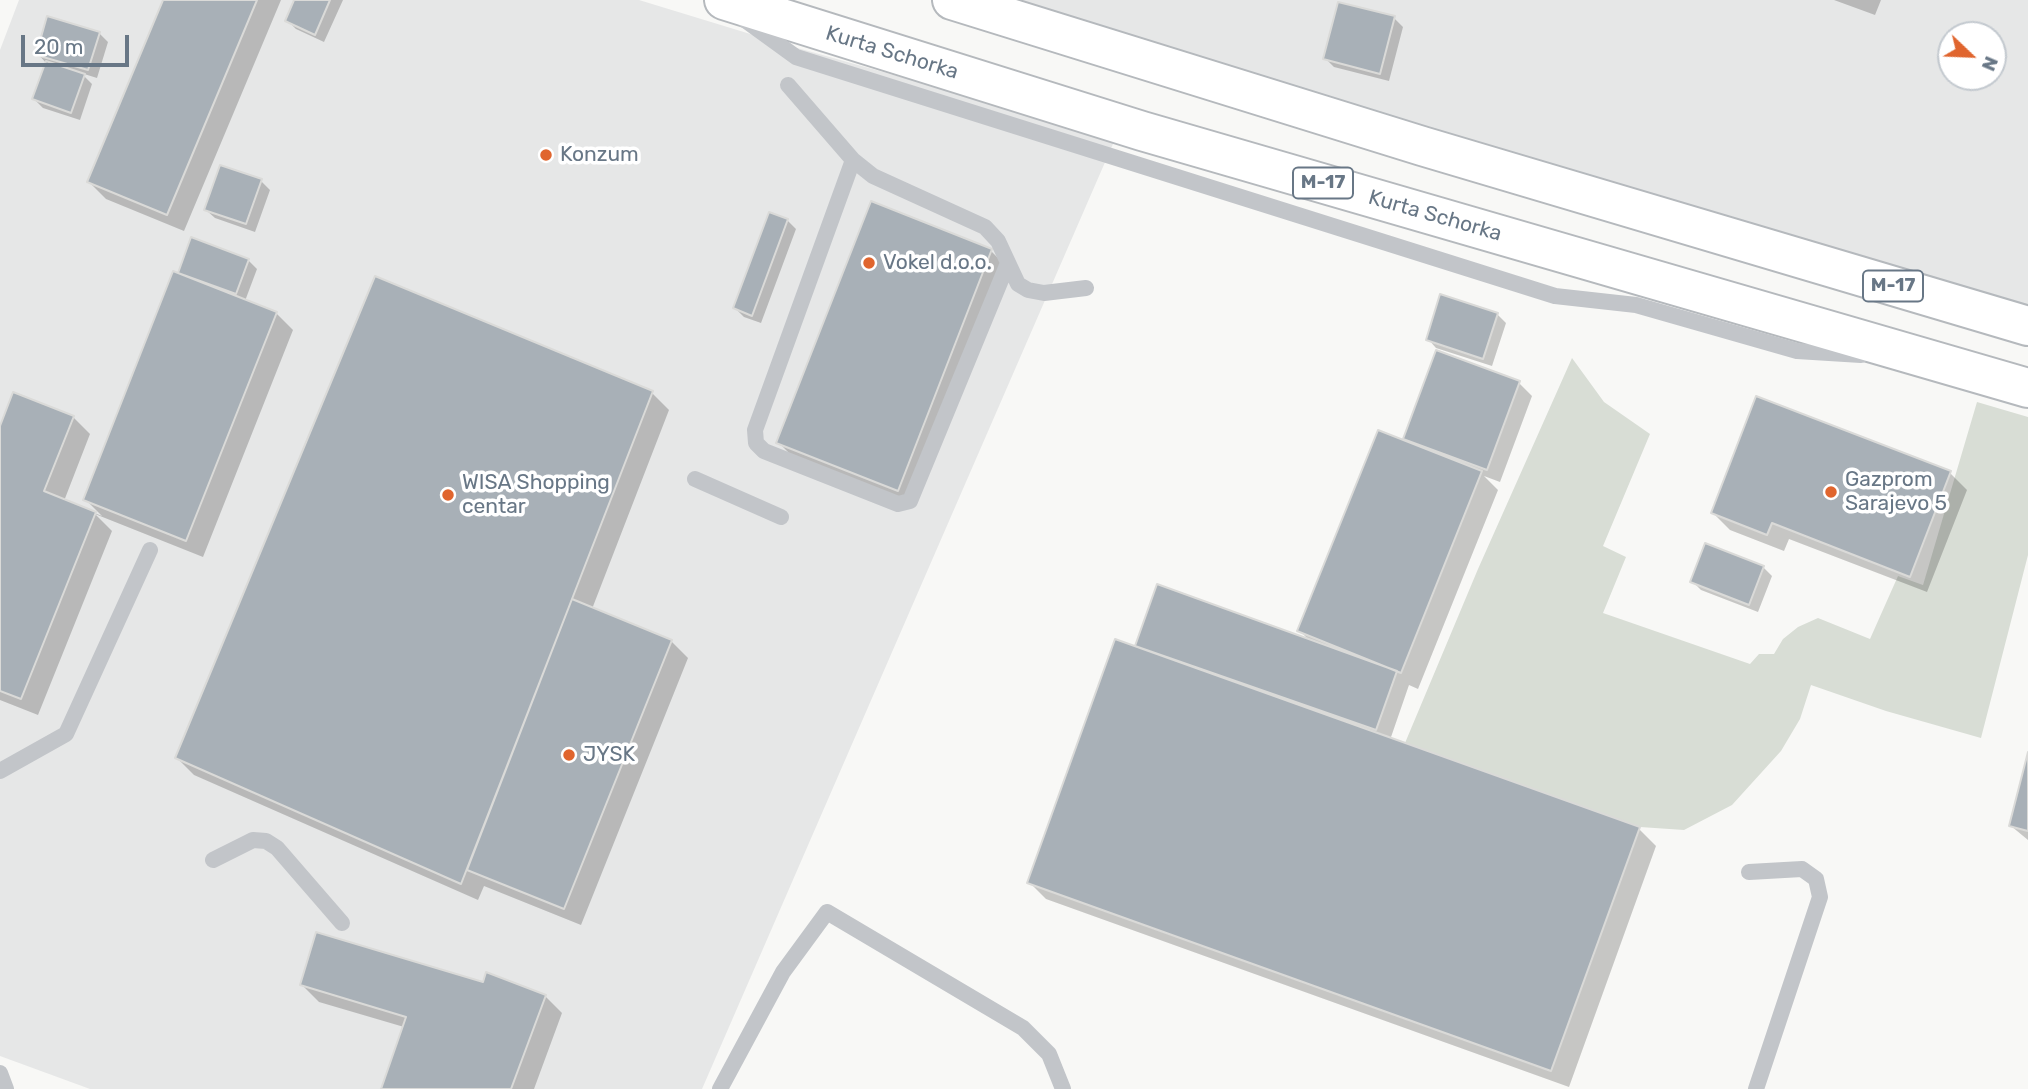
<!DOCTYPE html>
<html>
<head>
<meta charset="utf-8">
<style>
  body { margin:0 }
  #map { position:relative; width:2028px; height:1089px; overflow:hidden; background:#f8f8f6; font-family:Rubik,sans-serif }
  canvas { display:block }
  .north { position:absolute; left:1937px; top:21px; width:70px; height:70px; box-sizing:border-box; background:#fff; border:2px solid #c3c9cf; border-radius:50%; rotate:113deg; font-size:19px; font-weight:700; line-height:28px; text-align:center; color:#687786 }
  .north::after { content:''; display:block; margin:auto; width:24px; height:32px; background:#e0652e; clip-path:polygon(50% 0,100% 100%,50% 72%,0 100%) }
  .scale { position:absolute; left:21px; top:35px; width:108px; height:32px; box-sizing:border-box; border:4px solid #687786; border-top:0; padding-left:9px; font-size:21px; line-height:24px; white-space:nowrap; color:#687786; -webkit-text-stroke:5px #fff; paint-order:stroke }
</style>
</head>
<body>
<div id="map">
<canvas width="2028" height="1089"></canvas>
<div class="north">N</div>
<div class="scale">20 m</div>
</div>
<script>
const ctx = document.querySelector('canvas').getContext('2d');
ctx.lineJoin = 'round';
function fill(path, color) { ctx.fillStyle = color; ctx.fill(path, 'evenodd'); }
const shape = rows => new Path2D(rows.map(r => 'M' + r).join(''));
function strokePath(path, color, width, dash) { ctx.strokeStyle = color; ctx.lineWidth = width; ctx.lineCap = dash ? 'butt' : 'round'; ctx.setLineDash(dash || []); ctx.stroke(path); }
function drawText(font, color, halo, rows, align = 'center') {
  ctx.font = font + ' Rubik,sans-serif'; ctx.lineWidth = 7; ctx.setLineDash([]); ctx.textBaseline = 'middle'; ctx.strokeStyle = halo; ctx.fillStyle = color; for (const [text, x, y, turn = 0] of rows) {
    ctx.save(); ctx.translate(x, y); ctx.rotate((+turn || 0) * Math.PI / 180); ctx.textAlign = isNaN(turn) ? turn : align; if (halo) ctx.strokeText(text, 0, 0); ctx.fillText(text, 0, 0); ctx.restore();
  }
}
const built = shape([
  [19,0,639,0,783,44,1116,137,702,1089,90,1089,0,1056,0,50],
  [957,0,2028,0,2028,324],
  [1951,35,1993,35,1993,77,1951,77]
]);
const green = shape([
  [1572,358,1604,402,1650,434,1603,546,1626,557,1603,613,1750,664,1759,654,1774,654,1783,639,1798,627,1818,618,1870,639,1898,576,1923,585,1977,402,2028,417,2028,555,1981,738,1886,711,1811,685,1800,719,1781,751,1732,805,1684,830,1640,827,1405,743,1478,569]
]);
const shadow = shape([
  [165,0,281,0,184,231,106,199,89,182],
  [296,0,343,0,324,42,296,29,287,20],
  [1834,0,1881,0,1875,15],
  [1394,18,1403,27,1389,81,1334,67,1325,58],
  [99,33,108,42,97,78,81,73,92,84,80,120,43,108,34,99,47,64,38,54],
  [261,181,270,190,255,232,215,218,206,210],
  [872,204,991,251,1008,268,915,506,795,459,778,442],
  [787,220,796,229,761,323,744,317,735,308],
  [248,260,257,269,245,301,276,313,293,330,203,557,95,514,112,531,38,715,0,700,0,431,73,417,90,434,64,501,102,516,85,499,186,278,180,272],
  [1497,314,1506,323,1492,366,1436,348,1428,339],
  [1519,383,1532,396,1500,482,1484,476,1498,490,1418,689,1409,685,1390,740,1639,829,1656,846,1569,1087,1046,899,1029,882,1143,651,1137,645,1311,642,1299,630,1412,445,1405,439],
  [652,393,669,410,592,609,671,641,688,658,581,925,484,886,478,900,194,775,177,758],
  [1950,473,1967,490,1927,592,1789,539,1784,551,1730,530,1713,513],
  [1763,567,1772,576,1758,612,1701,590,1692,581],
  [2028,759,2028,840,2011,826],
  [484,984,545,996,562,1013,534,1089,383,1089,404,1027,319,1002,302,985]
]);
const building = shape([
  [163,0,257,0,167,215,87,182,163,0],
  [294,0,330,0,315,35,285,21,294,0],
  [1338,2,1395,16,1380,74,1323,59,1338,2],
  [47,16,100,32,88,70,36,55,47,16],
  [46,61,85,74,71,113,32,99,46,61],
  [220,165,262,179,246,224,204,210,220,165],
  [871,201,992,249,898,491,776,443,871,201],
  [769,212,788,219,752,316,733,308,769,212],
  [191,237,249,259,236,294,178,273,191,237],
  [173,271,277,312,186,541,83,500,173,271],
  [375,276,653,391,461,884,175,758,375,276],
  [1440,294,1498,313,1483,359,1426,340,1440,294],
  [1436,350,1520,381,1487,470,1403,439,1436,350],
  [13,392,74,416,44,491,96,512,21,699,0,691,0,426,13,392],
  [1756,396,1951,471,1910,577,1772,523,1767,535,1711,513,1756,396],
  [1378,430,1482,471,1401,673,1297,631,1378,430],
  [1705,543,1764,566,1749,605,1690,582,1705,543],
  [1157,584,1397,671,1376,730,1135,646,1157,584],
  [572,599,672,640,564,909,467,870,572,599],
  [1115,639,1640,827,1551,1071,1027,883,1115,639],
  [2028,752,2028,831,2009,826,2028,752],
  [316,932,483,982,486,972,546,995,511,1089,381,1089,406,1017,300,985,316,932]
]);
const lane = shape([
  [745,20,796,57,1555,296,1636,305,1797,351,1861,355],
  [788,85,853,160,873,176,985,227,998,241,1018,284,1028,290,1044,293,1086,288],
  [853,160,755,430,756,443,764,451,898,504,910,501,1008,263],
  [695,479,781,517],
  [0,771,66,734,150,550],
  [213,860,253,840,266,841,277,848,342,923],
  [1749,872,1802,869,1816,879,1820,897,1756,1089],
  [0,1073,6,1089],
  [720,1089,783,972,827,912,1023,1028,1049,1054,1063,1089]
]);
const primary = shape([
  [724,0,1142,131,2028,388],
  [952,0,1422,146,2028,326]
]);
const markers = [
  [546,155,7,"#e0652e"],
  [869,263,7,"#e0652e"],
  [1831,492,7,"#e0652e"],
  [448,495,7,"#e0652e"],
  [569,755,7,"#e0652e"]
];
const shields = [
  [1323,183,60],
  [1893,286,60]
];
const shieldNames = [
  ["M-17",1323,183],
  ["M-17",1893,286]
];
const streetNames = [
  ["Kurta Schorka",892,53,17],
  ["Kurta Schorka",1435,216,16]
];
const poiNames = [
  ["Konzum",560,155],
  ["Vokel d.o.o.",883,263],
  ["Gazprom",1845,480],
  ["Sarajevo 5",1845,504],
  ["WISA Shopping",462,483],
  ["centar",462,507],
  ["JYSK",583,755]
];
fill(built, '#e6e7e7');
fill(green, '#d8ddd5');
fill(shadow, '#0003');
fill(building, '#a8b0b7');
strokePath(building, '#dadad8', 2);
strokePath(primary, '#b5b9bd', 42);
strokePath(lane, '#c2c5c9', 16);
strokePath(primary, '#fff', 38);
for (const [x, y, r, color] of markers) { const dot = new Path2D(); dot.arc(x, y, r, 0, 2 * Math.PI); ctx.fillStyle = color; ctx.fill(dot); strokePath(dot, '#fff', 2.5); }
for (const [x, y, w] of shields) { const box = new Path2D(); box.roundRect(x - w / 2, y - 15.5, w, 31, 5); ctx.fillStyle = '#fff'; ctx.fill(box); strokePath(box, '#687786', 2); }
drawText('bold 19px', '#687786', null, shieldNames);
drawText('21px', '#687786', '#fff', streetNames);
drawText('21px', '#687786', '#fff', poiNames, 'left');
</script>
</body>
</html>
